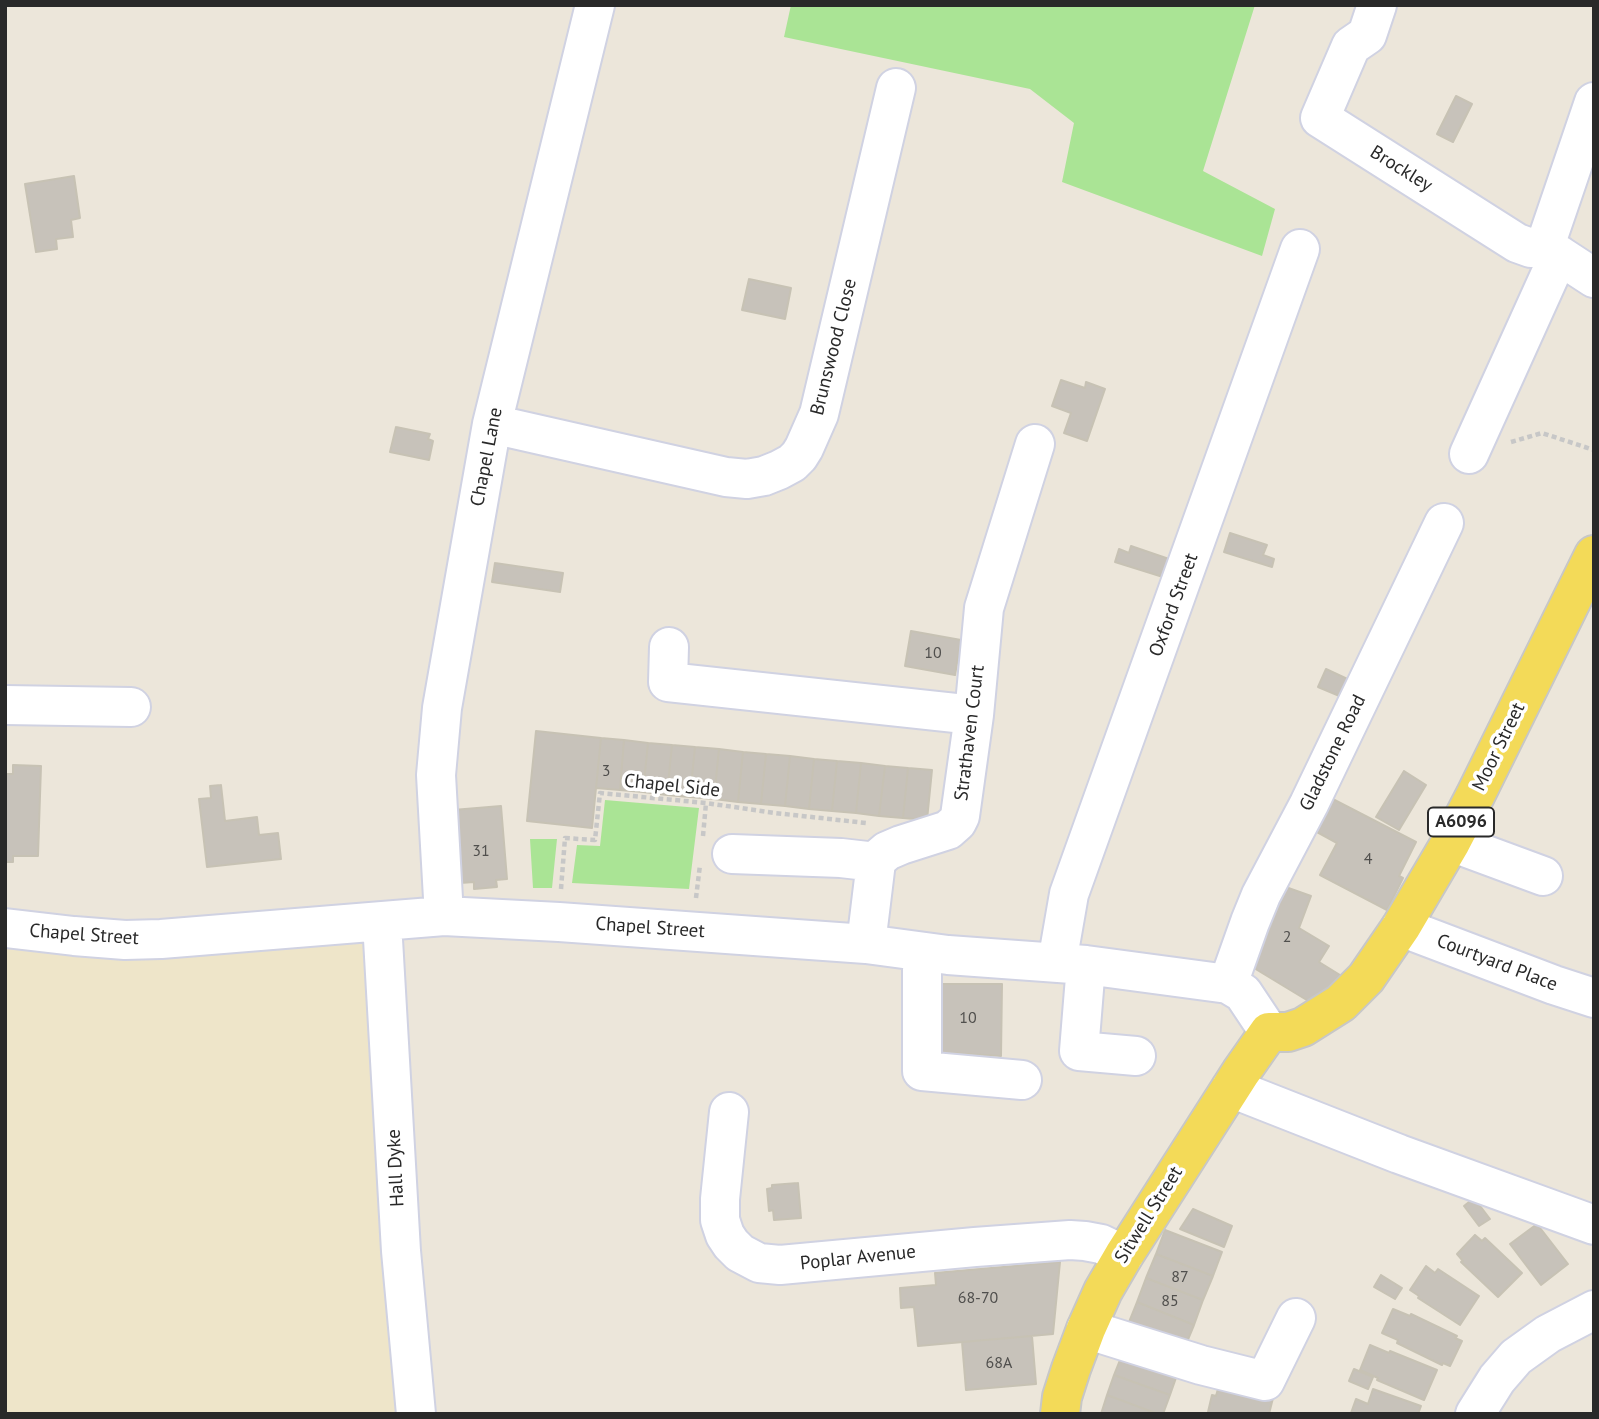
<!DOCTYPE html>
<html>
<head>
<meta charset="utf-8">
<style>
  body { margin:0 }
  #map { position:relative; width:1599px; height:1419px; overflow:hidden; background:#ece6da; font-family:"PT Sans",sans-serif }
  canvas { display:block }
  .frame { position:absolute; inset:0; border:7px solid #292929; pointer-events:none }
</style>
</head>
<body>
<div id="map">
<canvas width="1599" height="1419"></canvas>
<div class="frame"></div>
</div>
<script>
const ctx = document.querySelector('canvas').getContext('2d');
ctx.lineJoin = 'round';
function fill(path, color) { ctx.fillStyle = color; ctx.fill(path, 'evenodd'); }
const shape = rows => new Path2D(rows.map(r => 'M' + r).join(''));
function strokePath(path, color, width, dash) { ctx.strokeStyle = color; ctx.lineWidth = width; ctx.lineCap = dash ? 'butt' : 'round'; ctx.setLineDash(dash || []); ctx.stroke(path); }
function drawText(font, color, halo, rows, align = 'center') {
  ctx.font = font + ' "PT Sans",sans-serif'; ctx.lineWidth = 7; ctx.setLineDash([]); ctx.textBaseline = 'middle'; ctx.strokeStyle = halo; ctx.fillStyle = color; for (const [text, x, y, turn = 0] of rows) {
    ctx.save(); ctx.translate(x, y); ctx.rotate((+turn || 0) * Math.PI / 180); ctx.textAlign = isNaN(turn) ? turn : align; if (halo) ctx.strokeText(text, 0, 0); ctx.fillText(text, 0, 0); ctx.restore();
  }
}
const education = shape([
  [5,940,199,954,378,941,403,1414,5,1414]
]);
const green = shape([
  [791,5,1255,5,1203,171,1275,209,1262,256,1062,182,1074,123,1030,89,784,37],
  [605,800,699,808,689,889,572,883,577,845,600,846],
  [530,839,557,839,552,888,533,888]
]);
const building = shape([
  [1456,96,1472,104,1453,142,1437,134,1456,96],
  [74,176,80,218,71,220,73,237,56,239,57,249,36,252,25,184,74,176],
  [749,279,791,288,785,319,742,310,749,279],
  [1061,380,1085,388,1086,382,1105,389,1087,441,1064,433,1071,413,1052,406,1061,380],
  [396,427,430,434,428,439,433,441,429,460,390,452,396,427],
  [1230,533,1267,545,1263,555,1274,559,1272,567,1224,552,1230,533],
  [1131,546,1169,559,1163,577,1115,562,1119,549,1129,553,1131,546],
  [495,563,563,573,560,592,492,582,495,563],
  [911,631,961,640,955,675,905,666,911,631],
  [1326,669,1356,683,1349,700,1318,687,1326,669],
  [536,731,601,738,592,828,527,821,536,731],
  [601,738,624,740,620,790,596,788,601,738],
  [624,740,648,743,643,792,620,790,624,740],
  [648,743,672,745,667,795,643,792,648,743],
  [672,745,695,747,690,797,667,795,672,745],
  [695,747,719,749,714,799,690,797,695,747],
  [719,749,743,752,738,802,714,799,719,749],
  [743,752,766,754,761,804,738,802,743,752],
  [766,754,790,756,785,806,761,804,766,754],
  [790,756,814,759,809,809,785,806,790,756],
  [814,759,837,761,832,811,809,809,814,759],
  [837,761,861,763,856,813,832,811,837,761],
  [861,763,885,766,879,816,856,813,861,763],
  [13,765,41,766,38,856,13,856,13,862,5,862,5,774,13,774,13,765],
  [885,766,908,768,903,818,879,816,885,766],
  [908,768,932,770,927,820,903,818,908,768],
  [1404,771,1426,785,1399,830,1376,817,1404,771],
  [221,785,225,821,257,817,259,835,278,833,281,859,207,867,199,799,211,798,210,786,221,785],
  [1323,794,1416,842,1399,876,1403,878,1387,910,1320,875,1337,843,1306,826,1323,794],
  [501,806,507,879,496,880,497,887,474,889,474,882,460,883,453,810,501,806],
  [1280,885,1311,896,1299,928,1329,946,1319,962,1340,975,1325,993,1310,1002,1249,965,1280,885],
  [934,984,1002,984,1001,1056,933,1052,934,984],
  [798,1183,801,1218,774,1220,773,1210,769,1211,767,1189,772,1188,772,1185,798,1183],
  [1474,1198,1490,1219,1479,1226,1464,1206,1474,1198],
  [1193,1209,1232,1226,1224,1247,1180,1229,1193,1209],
  [1537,1224,1568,1264,1541,1285,1510,1244,1537,1224],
  [1165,1230,1222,1252,1213,1276,1156,1254,1165,1230],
  [1475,1235,1482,1241,1485,1238,1522,1273,1498,1297,1461,1262,1463,1261,1457,1254,1475,1235],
  [1156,1254,1213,1276,1203,1300,1146,1278,1156,1254],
  [1060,1262,1053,1334,918,1346,914,1307,901,1308,900,1288,936,1285,935,1273,1060,1262],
  [1426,1266,1435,1273,1438,1269,1479,1296,1460,1325,1418,1298,1419,1296,1410,1290,1426,1266],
  [1381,1275,1402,1288,1395,1299,1374,1287,1381,1275],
  [1146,1278,1203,1300,1194,1325,1137,1302,1146,1278],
  [1137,1302,1194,1325,1184,1349,1127,1327,1137,1302],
  [1393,1309,1410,1316,1411,1314,1457,1336,1455,1338,1462,1341,1450,1366,1443,1363,1442,1365,1397,1343,1398,1340,1382,1333,1393,1309],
  [1032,1336,1036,1384,966,1390,962,1342,1032,1336],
  [1370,1345,1389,1353,1390,1351,1437,1370,1424,1400,1377,1380,1378,1378,1360,1370,1370,1345],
  [1122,1355,1177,1375,1170,1395,1114,1375,1122,1355],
  [1354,1369,1373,1377,1368,1389,1349,1381,1354,1369],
  [1114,1375,1170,1395,1163,1414,1158,1414,1107,1395,1114,1375],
  [1221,1378,1275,1390,1269,1414,1212,1414,1208,1412,1212,1395,1216,1396,1221,1378],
  [1373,1389,1421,1406,1418,1414,1351,1413,1356,1399,1368,1404,1373,1389],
  [1107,1395,1158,1414,1101,1414,1107,1395]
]);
const path = shape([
  [1511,442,1542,433,1594,450],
  [703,836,706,803],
  [561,889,565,838,595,840,600,793,706,803,775,813,866,823],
  [696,898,700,865]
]);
const minor = shape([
  [1377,5,1367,35,1351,46,1320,118,1517,243,1531,248,1545,246,1594,278],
  [1545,246,1594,102],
  [492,424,726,477,747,479,764,476,779,470,792,463,799,456,804,448,819,414,896,88],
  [1469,454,1559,255],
  [669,647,668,682,974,715],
  [5,705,131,707],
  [1451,842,1543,876],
  [732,854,841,858,876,862],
  [444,916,436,775,442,708,492,424,595,5],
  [382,922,401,1251,416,1414],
  [1401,927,1554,985,1594,998],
  [5,928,74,936,125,940,161,939,444,916,559,922,866,944,948,955,1086,965,1228,984,1243,993,1269,1032],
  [866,944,876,862,880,857,887,851,901,845,948,830,957,822,960,816,974,715,984,608,1035,444],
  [922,952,922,1071,1022,1080],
  [1057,963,1069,894,1300,249],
  [1086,965,1079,1051,1136,1056],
  [1228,984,1250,922,1261,895,1309,804,1444,523],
  [1231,1088,1399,1154,1594,1225],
  [729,1112,720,1199,720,1220,725,1235,731,1244,740,1253,759,1263,780,1265,975,1247,1070,1240,1085,1241,1101,1244,1124,1255],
  [1086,1329,1201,1365,1265,1381,1296,1318],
  [1475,1414,1497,1379,1516,1357,1548,1334,1594,1310]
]);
const major = shape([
  [1060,1414,1062,1397,1071,1369,1086,1329,1103,1291,1124,1255,1241,1072,1269,1032,1288,1032,1303,1027,1341,1003,1366,978,1401,927,1451,842,1475,796,1594,555]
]);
const numberNames = [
  ["10",933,653],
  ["3",606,771],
  ["31",481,851],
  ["4",1368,859],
  ["2",1287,937],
  ["10",968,1018],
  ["87",1180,1277],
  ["68-70",978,1298],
  ["85",1170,1301],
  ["68A",999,1363]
];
const shields = [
  [1461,822,66]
];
const shieldNames = [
  ["A6096",1461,822]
];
const streetNames = [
  ["Brockley",1401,169,32],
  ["Brunswood Close",834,347,-76],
  ["Chapel Lane",487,457,-79],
  ["Oxford Street",1174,605,-70],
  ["Strathaven Court",970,733,-83],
  ["Moor Street",1499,747,-64],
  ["Gladstone Road",1333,753,-64],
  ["Chapel Side",672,786,6],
  ["Chapel Street",650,928,4],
  ["Chapel Street",84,935,4],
  ["Courtyard Place",1497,963,21],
  ["Hall Dyke",396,1168,-93],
  ["Sitwell Street",1149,1215,-58],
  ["Poplar Avenue",858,1258,-6]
];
fill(education, '#eee5c9');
fill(green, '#aae495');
fill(building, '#c7c2ba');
strokePath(building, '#c7c2b4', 2);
strokePath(minor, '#d0d2e2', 42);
strokePath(major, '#c7c7c7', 42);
strokePath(path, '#c7c7c7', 4.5, [5, 3.5]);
strokePath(minor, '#fff', 38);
strokePath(major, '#f3da58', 38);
drawText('16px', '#504f4d', null, numberNames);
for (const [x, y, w] of shields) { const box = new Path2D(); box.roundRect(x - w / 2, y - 14.5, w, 29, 5); ctx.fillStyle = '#fff'; ctx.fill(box); strokePath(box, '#292929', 2); }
drawText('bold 18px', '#292929', null, shieldNames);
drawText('19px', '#292929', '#fff', streetNames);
</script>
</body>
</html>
